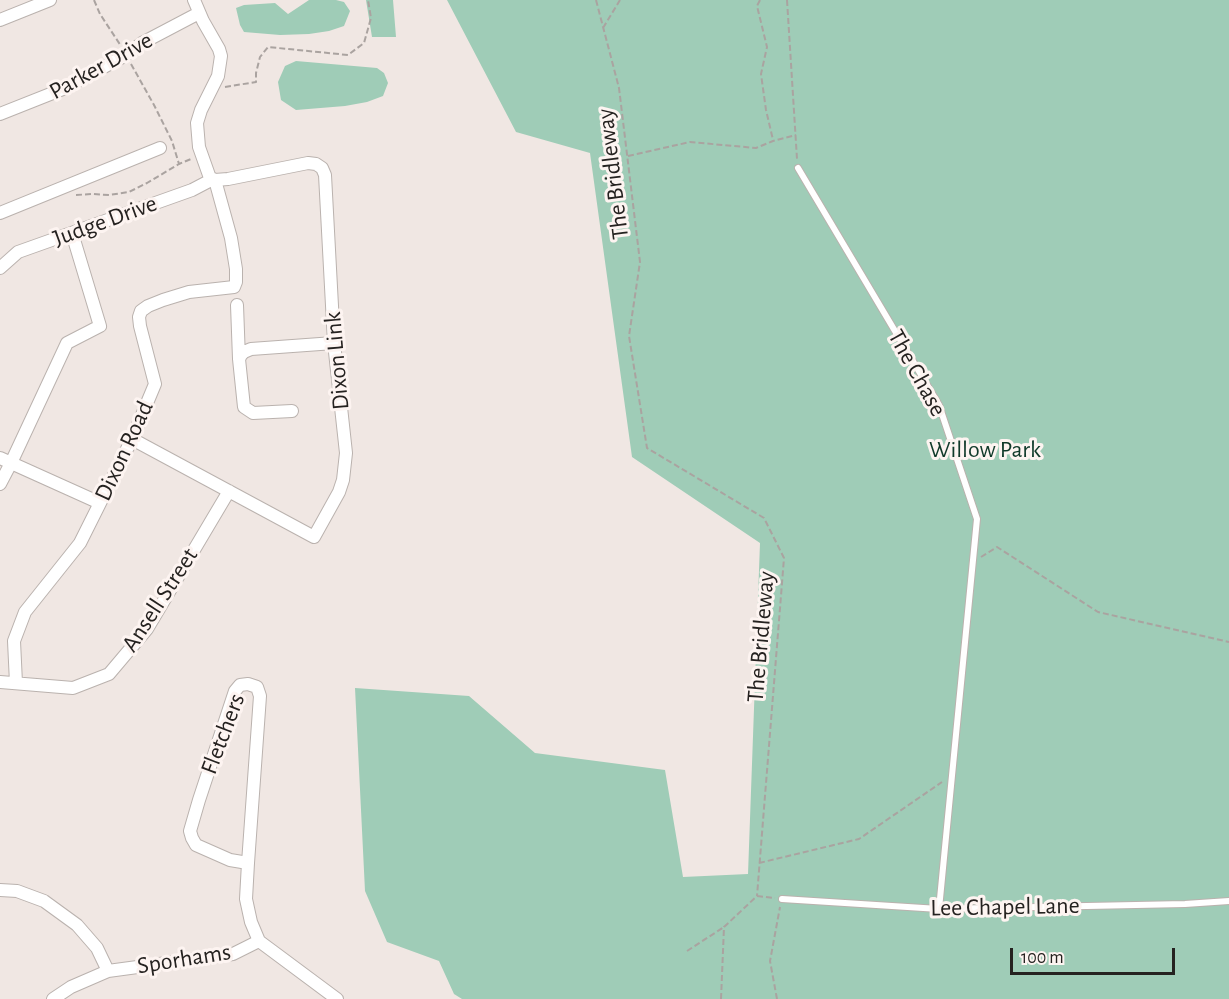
<!DOCTYPE html>
<html>
<head>
<meta charset="utf-8">
<style>
  body { margin:0 }
  #map { position:relative; width:1229px; height:999px; overflow:hidden; background:#f0e7e3; font-family:"Alegreya Sans",sans-serif }
  canvas { display:block }
  .scale { position:absolute; left:1010px; top:948px; width:165px; height:27px; box-sizing:border-box; border:3px solid #252220; border-top:0; padding-left:8px; font-size:18px; line-height:21px; white-space:nowrap; color:#252220; -webkit-text-stroke:4px #fdf4f1; paint-order:stroke }
</style>
</head>
<body>
<div id="map">
<canvas width="1229" height="999"></canvas>
<div class="scale">100 m</div>
</div>
<script>
const ctx = document.querySelector('canvas').getContext('2d');
ctx.lineJoin = 'round';
function fill(path, color) { ctx.fillStyle = color; ctx.fill(path, 'evenodd'); }
const shape = rows => new Path2D(rows.map(r => 'M' + r).join(''));
function strokePath(path, color, width, dash) { ctx.strokeStyle = color; ctx.lineWidth = width; ctx.lineCap = dash ? 'butt' : 'round'; ctx.setLineDash(dash || []); ctx.stroke(path); }
function drawText(font, color, halo, rows, align = 'center') {
  ctx.font = font + ' "Alegreya Sans",sans-serif'; ctx.lineWidth = 6; ctx.setLineDash([]); ctx.textBaseline = 'middle'; ctx.strokeStyle = halo; ctx.fillStyle = color; for (const [text, x, y, turn = 0] of rows) {
    ctx.save(); ctx.translate(x, y); ctx.rotate((+turn || 0) * Math.PI / 180); ctx.textAlign = isNaN(turn) ? turn : align; if (halo) ctx.strokeText(text, 0, 0); ctx.fillText(text, 0, 0); ctx.restore();
  }
}
const green = shape([
  [309,0,336,0,344,2,350,11,344,26,329,31,309,34,280,35,244,32,240,25,236,8,244,5,275,3,288,14],
  [366,0,393,0,396,37,372,37],
  [447,0,1229,0,1229,999,462,999,454,994,439,961,387,942,365,891,355,688,469,696,535,753,665,770,683,877,748,874,760,543,632,457,590,153,516,132],
  [296,61,377,68,384,73,388,83,383,96,367,102,345,106,296,110,281,100,278,82,285,66]
]);
const path = shape([
  [94,0,100,14,121,46],
  [596,0,619,88,640,262,629,336,647,448,764,518,784,558,757,896],
  [760,0,757,6,767,47,761,74,766,110,773,140],
  [787,0,797,159],
  [603,28,620,0],
  [131,64,154,105,172,141,179,164],
  [225,87,256,82,256,73,260,57,268,47,348,55,364,43,371,18,368,0],
  [628,156,690,142,756,148,773,141,796,135],
  [76,195,92,194,109,195,129,192,147,183,179,164,191,159],
  [981,557,997,547,1098,612,1229,642],
  [759,863,859,839,942,782],
  [757,896,775,898],
  [687,951,724,927],
  [721,999,724,927,757,896],
  [777,999,770,961,780,907]
]);
const lane = shape([
  [798,168,939,405,977,519,939,909],
  [782,899,939,909,1185,904,1229,901]
]);
const street = shape([
  [0,20,50,0],
  [0,114,63,89,126,55,142,43,199,13],
  [0,213,160,148],
  [0,268,18,252,192,190,213,179],
  [237,305,239,359],
  [292,411,253,413,244,407,239,359,241,355,244,352,251,349,334,343],
  [132,439,314,537,339,492,343,480,346,453,334,343,325,175,322,168,316,164,308,163,228,179,215,180],
  [0,458,100,503],
  [0,484,11,463,67,343,100,326,72,233],
  [0,682,73,688,109,674,147,629,229,491],
  [16,683,14,641,25,612,80,543,132,439,155,384,140,326,139,317,141,311,148,306,163,300,189,292,234,287,236,282,236,269,231,238,215,180,210,178,199,147,197,123,201,110,218,76,221,56,219,49,203,21,194,0],
  [248,863,260,696,257,687,248,684,240,685,235,691,199,800,190,831,192,838,196,845,230,860,248,863,246,899,251,922,259,941],
  [0,890,17,891,44,901,77,925,97,948,108,971],
  [53,999,71,987,108,971,233,954,259,941,337,999]
]);
const streetNames = [
  ["Parker Drive",101,66,-29],
  ["The Bridleway",613,174,-97],
  ["Judge Drive",105,221,-20],
  ["Dixon Link",337,361,-95],
  ["The Chase",917,373,61],
  ["Dixon Road",124,451,-65],
  ["Ansell Street",160,600,-57],
  ["The Bridleway",761,637,-85],
  ["Fletchers",223,734,-69],
  ["Lee Chapel Lane",1005,907,-1],
  ["Sporhams",184,959,-9]
];
const parkNames = [
  ["Willow Park",985,450]
];
fill(green, '#9fccb7');
strokePath(lane, '#bab2ae', 8);
strokePath(street, '#bab2ae', 14);
strokePath(path, '#aaa3a0', 2, [6, 3]);
strokePath(lane, '#fff', 6);
strokePath(street, '#fff', 12);
drawText('24px', '#252220', '#fdf4f1', streetNames);
drawText('24px', '#103a2a', '#fdf4f1', parkNames);
</script>
</body>
</html>
